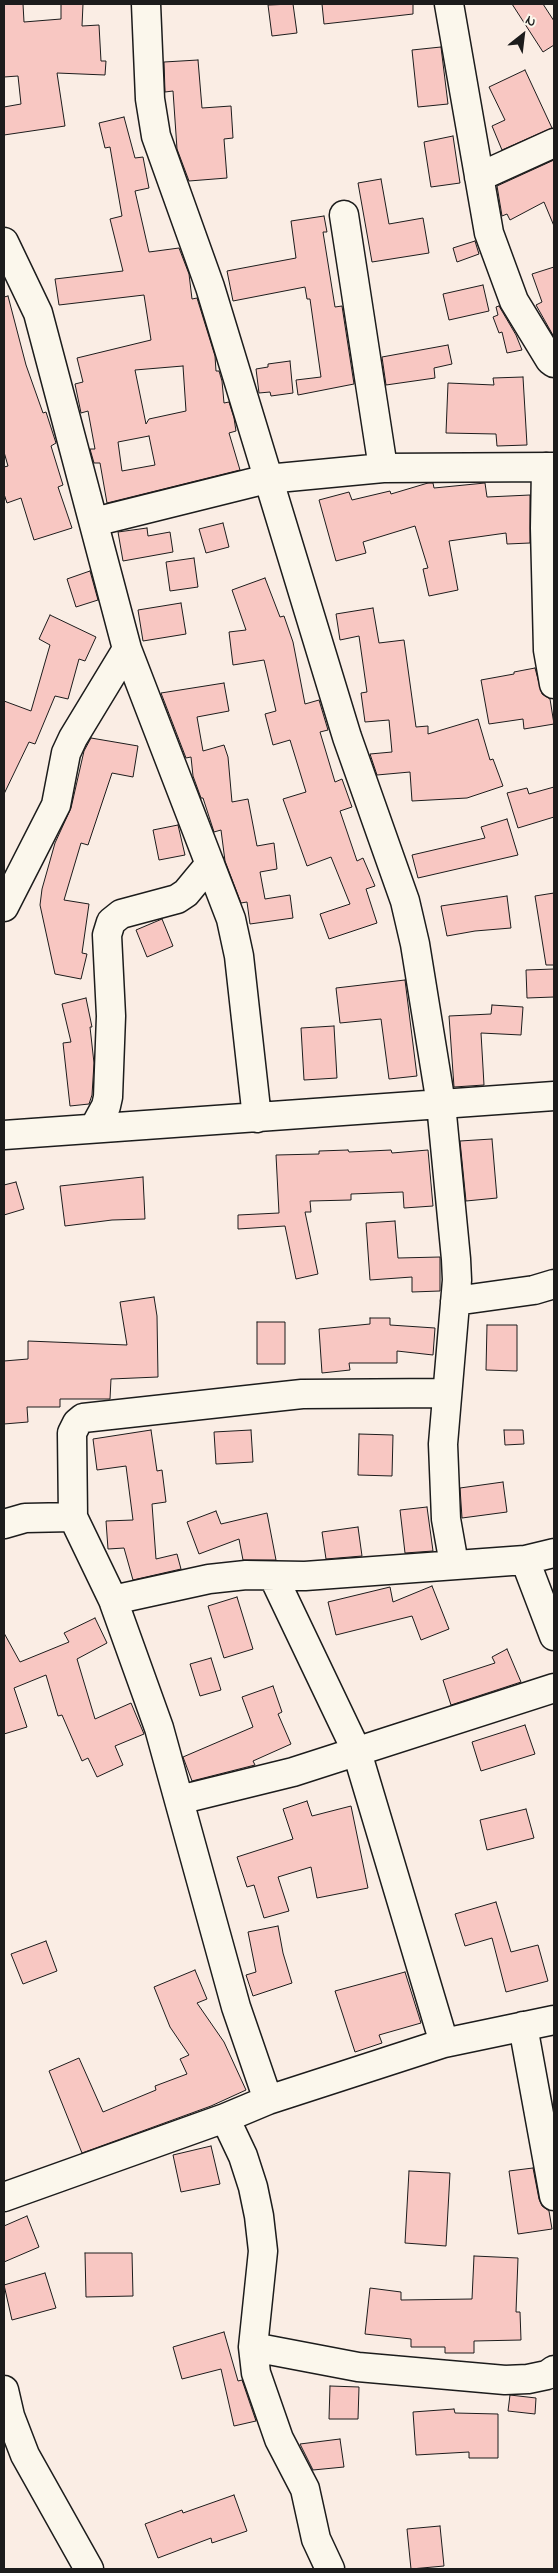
<!DOCTYPE html>
<html>
<head>
<meta charset="utf-8">
<style>
  body { margin:0 }
  #map { position:relative; width:558px; height:2573px; overflow:hidden; background:#faede4; font-family:"Indie Flower",sans-serif }
  canvas { display:block }
  .frame { position:absolute; inset:0; border:5px solid #1c1c1c; pointer-events:none }
  .north { position:absolute; left:498px; top:10px; width:50px; height:50px; -webkit-text-stroke:4px #fbf7ec; paint-order:stroke; rotate:29deg; font-size:14px; font-weight:700; line-height:20px; text-align:center; color:#1c1c1c }
  .north::after { content:''; display:block; margin:auto; width:18px; height:22px; background:#1c1c1c; clip-path:polygon(50% 0,100% 100%,50% 72%,0 100%) }
</style>
</head>
<body>
<div id="map">
<canvas width="558" height="2573"></canvas>
<div class="frame"></div>
<div class="north">N</div>
</div>
<script>
const ctx = document.querySelector('canvas').getContext('2d');
ctx.lineJoin = 'round';
function fill(path, color) { ctx.fillStyle = color; ctx.fill(path, 'evenodd'); }
const shape = rows => new Path2D(rows.map(r => 'M' + r).join(''));
function strokePath(path, color, width, dash) { ctx.strokeStyle = color; ctx.lineWidth = width; ctx.lineCap = dash ? 'butt' : 'round'; ctx.setLineDash(dash || []); ctx.stroke(path); }
const building = shape([
  [4,4,23,4,24,22,61,19,61,4,83,4,82,26,99,25,101,61,106,61,105,75,57,73,65,126,4,135,4,107,21,104,18,76,4,77,4,4],
  [293,4,297,33,272,36,268,5,293,4],
  [322,4,413,4,413,14,324,24,322,4],
  [512,4,543,4,554,21,554,45,543,52,512,4],
  [441,47,448,104,418,107,412,50,441,47],
  [198,60,202,108,231,106,233,138,224,139,227,178,189,181,177,149,173,91,165,92,164,62,198,60],
  [525,70,552,128,502,150,492,126,505,120,489,87,525,70],
  [124,117,135,158,143,157,149,188,135,191,149,252,179,248,189,274,192,299,197,298,215,356,216,371,219,371,222,381,224,403,229,402,234,418,236,431,229,433,240,470,107,503,100,463,94,463,90,449,95,449,88,411,81,413,75,384,83,382,77,358,151,340,144,295,59,305,55,279,123,271,110,219,122,216,110,147,105,148,99,123,124,117],
  [183,366,186,411,149,419,146,424,135,370,183,366],
  [149,436,155,465,122,471,118,442,149,436],
  [453,136,460,183,431,187,424,142,453,136],
  [554,160,554,226,544,202,510,220,507,214,502,216,497,186,554,160],
  [381,179,389,224,423,218,429,253,372,262,358,183,381,179],
  [324,216,327,232,323,232,335,307,342,306,354,384,298,395,296,380,321,377,310,299,307,299,305,287,233,301,227,271,296,258,291,221,324,216],
  [475,241,479,254,457,262,453,248,475,241],
  [554,267,554,337,536,305,542,302,532,274,554,267],
  [483,285,489,311,449,320,443,294,483,285],
  [8,296,26,365,43,413,46,412,56,443,51,446,63,485,58,487,72,528,34,540,21,498,7,503,4,494,4,467,8,466,4,452,4,297,8,296],
  [499,306,516,335,522,350,507,353,502,332,499,333,493,317,498,315,496,307,499,306],
  [448,345,452,364,434,368,435,378,386,385,382,357,448,345],
  [290,361,293,393,271,396,270,392,259,393,256,369,268,367,268,364,290,361],
  [523,377,527,445,497,446,496,434,446,433,448,383,494,385,493,378,523,377],
  [428,483,433,483,434,488,485,483,487,497,530,495,530,543,507,544,506,533,449,541,458,590,429,596,423,569,428,568,415,526,363,542,366,553,336,561,319,500,349,492,352,500,390,491,391,494,428,483],
  [223,523,229,547,206,553,199,529,223,523],
  [147,528,148,536,170,532,173,552,123,561,118,532,147,528],
  [194,558,198,587,170,591,166,562,194,558],
  [90,571,98,600,76,607,67,579,90,571],
  [265,578,280,617,284,616,293,642,305,704,319,700,328,730,320,732,335,782,342,779,352,807,340,811,357,861,363,858,375,886,366,889,377,923,329,939,320,914,350,904,331,857,307,866,283,799,306,792,290,740,273,745,265,714,276,711,264,660,233,665,229,632,246,630,232,590,265,578],
  [181,603,186,634,143,641,138,610,181,603],
  [373,608,379,643,404,640,416,727,428,726,428,734,478,719,490,760,493,759,503,786,467,798,412,801,410,772,377,775,370,754,392,752,389,720,365,722,361,693,367,692,359,636,340,640,336,614,373,608],
  [50,615,96,637,85,661,79,659,68,699,55,696,35,744,29,742,4,794,4,701,31,711,50,645,39,639,50,615],
  [535,668,542,694,550,699,554,724,524,729,523,719,489,724,481,680,514,674,514,672,535,668],
  [224,683,229,711,197,717,203,751,224,745,228,757,232,802,248,799,257,846,274,843,277,869,260,872,265,899,290,895,293,918,250,924,247,902,241,903,225,861,221,830,214,832,203,798,201,798,193,776,191,757,186,758,161,693,224,683],
  [91,738,138,746,133,777,112,773,88,845,81,843,64,900,89,904,82,953,87,954,81,979,55,974,40,905,42,889,55,843,71,808,84,751,91,738],
  [554,787,554,817,518,828,507,793,527,788,529,794,554,787],
  [507,819,518,855,418,878,412,855,485,838,481,827,507,819],
  [178,825,185,855,159,860,153,830,178,825],
  [554,893,554,965,546,965,535,896,554,893],
  [507,896,511,928,475,931,447,936,441,906,507,896],
  [162,919,173,946,147,957,136,930,162,919],
  [554,969,554,997,527,998,526,970,554,969],
  [405,980,417,1076,389,1079,381,1019,340,1023,336,988,405,980],
  [86,998,92,1027,90,1027,94,1063,92,1095,89,1104,70,1106,63,1043,71,1042,62,1004,86,998],
  [492,1005,523,1007,521,1035,481,1033,484,1085,454,1087,449,1016,491,1014,492,1005],
  [334,1026,337,1078,304,1080,301,1028,334,1026],
  [492,1139,497,1198,466,1201,460,1141,492,1139],
  [348,1150,349,1152,391,1150,392,1153,428,1150,433,1206,404,1208,403,1192,351,1194,351,1200,310,1201,311,1212,305,1212,318,1274,296,1279,285,1226,238,1229,238,1215,279,1213,276,1155,319,1154,319,1151,348,1150],
  [143,1177,145,1219,112,1220,65,1226,60,1186,143,1177],
  [16,1182,24,1209,4,1215,4,1185,16,1182],
  [395,1221,398,1258,440,1257,440,1291,412,1292,412,1277,370,1280,366,1223,395,1221],
  [154,1297,157,1316,158,1377,111,1379,110,1399,60,1399,60,1407,27,1407,28,1422,4,1424,4,1361,28,1359,28,1341,127,1345,120,1302,154,1297],
  [370,1318,390,1318,390,1325,435,1328,433,1355,397,1351,397,1363,349,1363,350,1370,322,1373,319,1329,370,1324,370,1318],
  [257,1322,285,1322,285,1364,257,1364,257,1322],
  [487,1325,517,1325,517,1371,486,1370,487,1325],
  [151,1430,157,1471,162,1470,166,1502,152,1504,156,1559,177,1554,181,1569,133,1580,124,1548,108,1549,106,1521,133,1520,126,1466,97,1470,93,1439,151,1430],
  [251,1430,253,1462,216,1464,214,1432,251,1430],
  [504,1430,523,1430,524,1444,505,1445,504,1430],
  [359,1434,393,1435,392,1476,358,1475,359,1434],
  [503,1482,507,1512,462,1518,460,1488,503,1482],
  [427,1507,433,1551,405,1553,400,1510,427,1507],
  [216,1511,221,1524,267,1513,276,1560,243,1560,239,1539,199,1554,187,1522,216,1511],
  [358,1527,362,1556,326,1559,322,1532,358,1527],
  [432,1586,449,1629,421,1640,412,1616,336,1635,328,1602,390,1587,393,1602,432,1586],
  [237,1597,253,1649,224,1658,208,1606,237,1597],
  [95,1618,107,1643,77,1659,95,1719,131,1703,144,1734,115,1746,123,1765,97,1777,88,1758,82,1761,62,1715,58,1716,46,1675,14,1688,27,1727,4,1734,4,1633,20,1662,69,1642,64,1633,95,1618],
  [507,1649,521,1682,451,1705,443,1680,495,1663,492,1657,507,1649],
  [211,1658,221,1690,200,1696,190,1664,211,1658],
  [273,1686,282,1712,278,1714,291,1744,253,1761,255,1765,192,1781,183,1757,253,1727,242,1697,273,1686],
  [525,1725,535,1754,481,1771,472,1742,525,1725],
  [307,1801,312,1816,351,1806,368,1888,317,1898,311,1867,278,1877,289,1911,264,1918,254,1885,247,1887,237,1857,293,1839,283,1809,307,1801],
  [526,1809,534,1838,487,1850,480,1820,526,1809],
  [496,1902,511,1952,538,1945,548,1981,506,1992,492,1938,465,1946,455,1914,496,1902],
  [278,1926,283,1953,292,1983,253,1996,246,1975,256,1972,248,1932,278,1926],
  [46,1941,57,1971,23,1984,11,1954,46,1941],
  [195,1970,207,1999,197,2003,224,2042,246,2090,211,2106,82,2153,49,2071,79,2058,103,2112,156,2090,155,2086,187,2074,180,2059,189,2055,170,2027,154,1987,195,1970],
  [405,1972,421,2023,379,2035,382,2043,355,2052,335,1991,405,1972],
  [211,2146,220,2184,181,2192,173,2155,211,2146],
  [533,2168,539,2199,542,2206,549,2211,552,2229,518,2234,509,2171,533,2168],
  [409,2171,450,2173,446,2246,405,2243,409,2171],
  [27,2216,39,2247,4,2262,4,2226,27,2216],
  [85,2253,132,2253,133,2296,86,2297,85,2253],
  [474,2256,518,2258,516,2312,520,2312,521,2340,474,2341,474,2353,445,2353,445,2347,411,2347,411,2339,365,2334,370,2288,401,2292,401,2300,472,2299,474,2256],
  [45,2273,56,2308,12,2320,4,2285,45,2273],
  [224,2332,238,2381,242,2380,256,2421,234,2426,221,2369,182,2379,173,2347,224,2332],
  [330,2386,359,2387,358,2419,329,2419,330,2386],
  [510,2395,536,2398,535,2414,508,2411,510,2395],
  [454,2409,455,2413,498,2414,498,2458,469,2458,469,2452,416,2455,413,2412,454,2409],
  [340,2439,344,2467,313,2470,300,2444,340,2439],
  [234,2495,247,2531,212,2543,211,2538,158,2558,145,2524,182,2510,183,2513,234,2495],
  [440,2526,444,2566,411,2569,407,2529,440,2526]
]);
const minor = shape([
  [146,4,150,99,156,136,210,287,347,737,405,901,415,944,441,1104,456,1259,457,1280,443,1444,446,1519,454,1564],
  [449,4,489,233,514,301,550,360,554,363],
  [479,177,554,143],
  [344,215,383,468],
  [4,242,38,313,127,649,231,919,239,956,257,1118],
  [546,467,545,528,548,650,554,684],
  [94,522,267,479,383,468,554,467],
  [4,907,56,805,66,753,73,738,127,649],
  [94,1128,106,1106,108,1097,111,1016,107,935,111,922,121,914,177,899,186,893,210,864],
  [4,1135,554,1096],
  [455,1301,534,1290,554,1284],
  [4,1524,25,1518,73,1517],
  [525,1560,554,1636],
  [273,1576,357,1752,444,2043],
  [113,1600,209,1579,246,1575,305,1576,525,1560,554,1553],
  [179,1800,293,1772,554,1688],
  [523,2026,554,2196],
  [268,2100,236,2007,159,1728,113,1600,73,1517,72,1433,77,1423,83,1418,265,1398,302,1394,446,1393],
  [225,2118,243,2156,253,2187,259,2216,263,2251,253,2347,256,2373,279,2439,305,2489,316,2539,330,2569],
  [4,2197,225,2118,268,2100,444,2043,554,2020],
  [253,2347,358,2367,505,2380,528,2379,547,2375,554,2370],
  [4,2390,10,2416,25,2455,89,2569]
]);
fill(building, '#f8c7c2');
strokePath(building, '#1c1c1c', 1);
strokePath(minor, '#1c1c1c', 31);
strokePath(minor, '#fbf7ec', 28);
</script>
</body>
</html>
